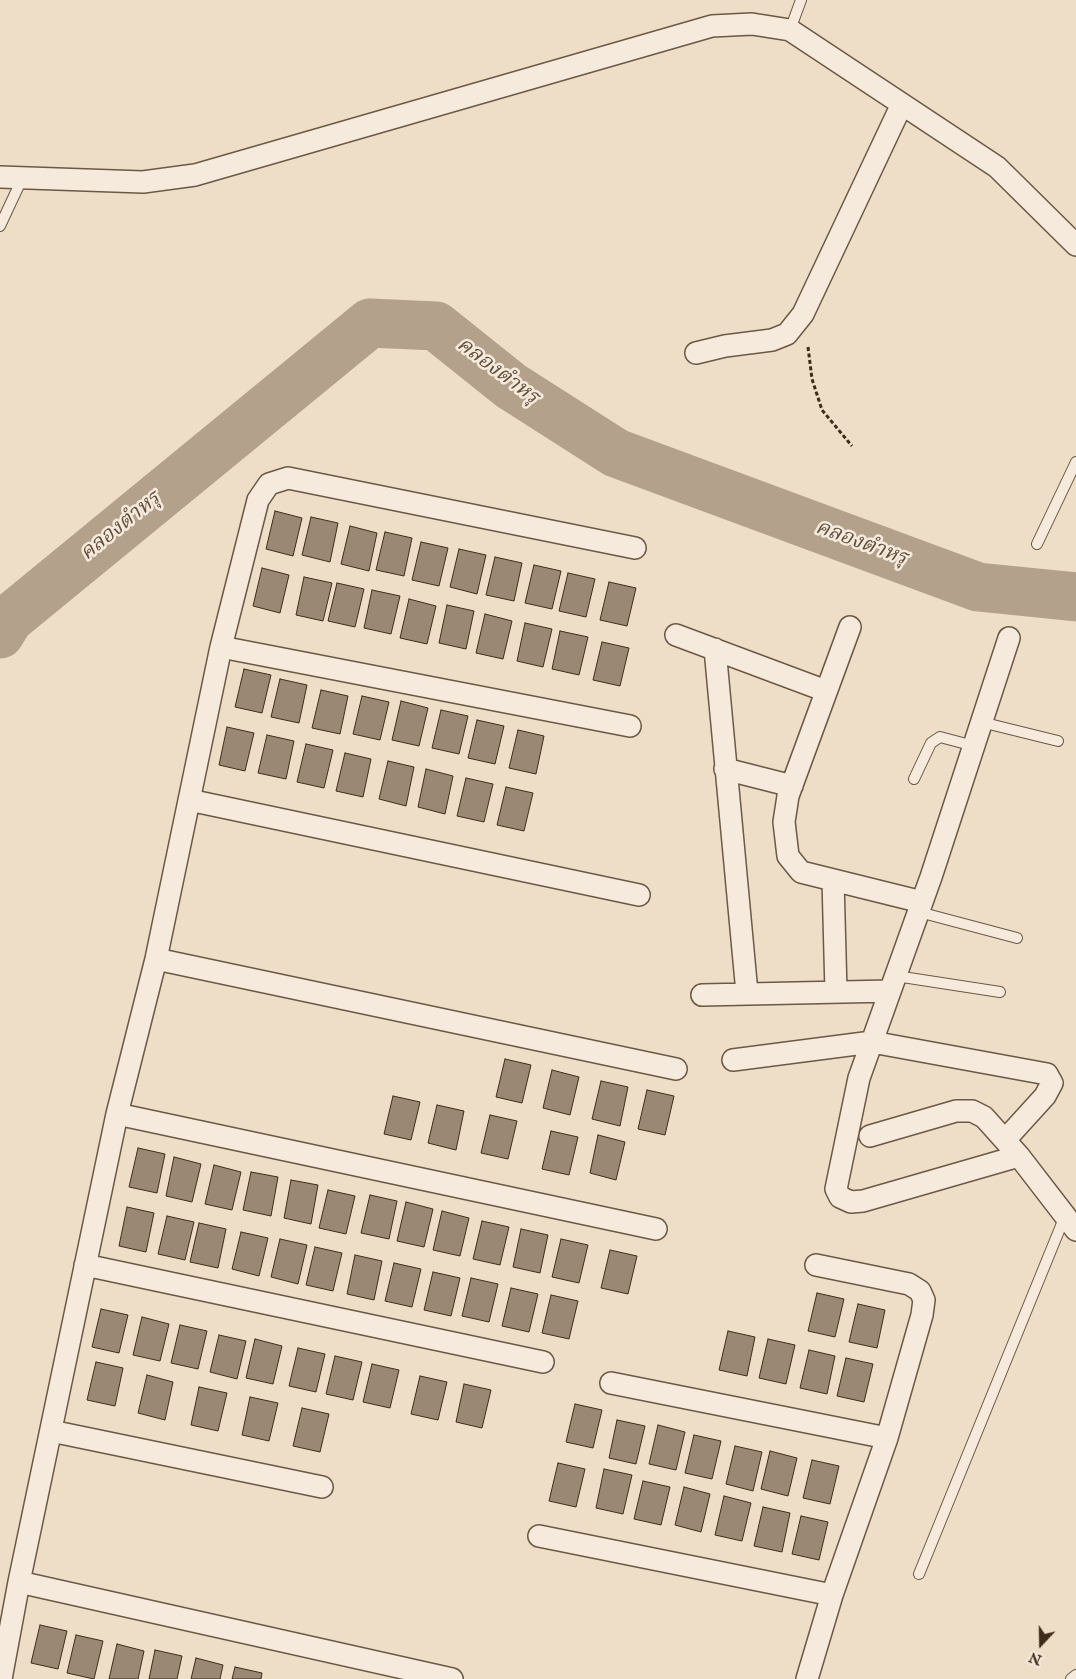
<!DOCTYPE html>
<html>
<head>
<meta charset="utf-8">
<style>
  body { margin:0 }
  #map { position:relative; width:1076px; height:1679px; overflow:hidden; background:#efdec7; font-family:"IM FELL English",serif }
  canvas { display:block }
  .north { position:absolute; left:1016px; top:1619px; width:50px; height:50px; -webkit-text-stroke:4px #f5eadb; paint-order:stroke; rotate:201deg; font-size:14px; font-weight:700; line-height:20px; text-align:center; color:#3f2b1a }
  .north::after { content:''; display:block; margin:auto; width:18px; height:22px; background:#3f2b1a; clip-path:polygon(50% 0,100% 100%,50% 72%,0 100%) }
</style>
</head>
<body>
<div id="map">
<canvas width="1076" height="1679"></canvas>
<div class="north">N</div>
</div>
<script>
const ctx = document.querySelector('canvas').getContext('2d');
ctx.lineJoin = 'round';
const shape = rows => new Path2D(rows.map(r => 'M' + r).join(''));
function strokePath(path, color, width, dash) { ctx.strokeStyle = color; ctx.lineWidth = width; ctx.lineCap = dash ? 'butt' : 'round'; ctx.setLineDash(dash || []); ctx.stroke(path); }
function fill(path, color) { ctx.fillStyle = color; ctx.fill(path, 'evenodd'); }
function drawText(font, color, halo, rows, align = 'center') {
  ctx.font = font + ' "IM FELL English","Noto Serif Thai",serif'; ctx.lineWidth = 5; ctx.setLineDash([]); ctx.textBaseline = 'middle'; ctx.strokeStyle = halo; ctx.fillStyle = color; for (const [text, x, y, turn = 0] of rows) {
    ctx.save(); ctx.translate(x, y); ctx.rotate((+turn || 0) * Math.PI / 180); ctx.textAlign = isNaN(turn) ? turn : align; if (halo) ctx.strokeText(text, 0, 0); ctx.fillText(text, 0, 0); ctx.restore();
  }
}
const river = shape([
  [0,634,9,619,370,323,436,326,511,386,616,453,978,587,1076,597]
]);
const building = shape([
  [275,511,302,518,293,556,266,549,275,511],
  [311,517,338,523,330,562,302,555,311,517],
  [350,526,377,533,369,571,341,564,350,526],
  [385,532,412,538,404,576,376,570,385,532],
  [421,542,448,548,439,586,412,580,421,542],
  [459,549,486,555,477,594,450,587,459,549],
  [495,557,522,563,514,601,486,595,495,557],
  [534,565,561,571,552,609,525,603,534,565],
  [262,568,289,575,280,613,253,606,262,568],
  [568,573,595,579,586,617,559,611,568,573],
  [304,577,332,583,323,621,296,615,304,577],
  [609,582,636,588,627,626,600,620,609,582],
  [337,583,364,589,355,627,328,621,337,583],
  [372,590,400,596,391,634,364,628,372,590],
  [409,599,436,606,427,644,400,638,409,599],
  [447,605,474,611,466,649,439,643,447,605],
  [485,614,512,621,503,659,476,653,485,614],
  [525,623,552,629,543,667,517,661,525,623],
  [560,631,588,637,579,675,552,669,560,631],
  [602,642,629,648,620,686,593,680,602,642],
  [244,669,271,675,262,713,235,707,244,669],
  [280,679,307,685,299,723,271,717,280,679],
  [321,690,348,696,340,734,312,728,321,690],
  [362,696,389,702,380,740,353,734,362,696],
  [401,701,428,708,419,746,392,740,401,701],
  [441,710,468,716,459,754,432,748,441,710],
  [477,720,504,726,495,764,468,758,477,720],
  [227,727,254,733,245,771,219,765,227,727],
  [518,730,544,736,536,774,509,768,518,730],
  [267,735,294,741,286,779,258,773,267,735],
  [306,744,333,750,324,788,297,782,306,744],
  [345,753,371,759,363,797,336,791,345,753],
  [388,761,414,767,406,806,379,799,388,761],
  [426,769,453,776,445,814,418,807,426,769],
  [466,778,493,784,484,822,457,816,466,778],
  [506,787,533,793,524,831,497,825,506,787],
  [505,1059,531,1065,522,1103,496,1097,505,1059],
  [552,1070,579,1077,570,1115,543,1108,552,1070],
  [601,1081,628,1087,620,1126,592,1119,601,1081],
  [647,1090,674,1096,665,1135,638,1129,647,1090],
  [393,1096,420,1102,411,1140,384,1134,393,1096],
  [437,1105,464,1111,456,1150,428,1143,437,1105],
  [490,1115,517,1121,508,1159,481,1153,490,1115],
  [551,1131,578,1137,569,1175,542,1169,551,1131],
  [598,1135,625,1142,616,1180,590,1173,598,1135],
  [138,1148,165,1154,157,1193,129,1187,138,1148],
  [174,1157,201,1164,192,1202,166,1196,174,1157],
  [214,1165,241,1172,232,1210,205,1204,214,1165],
  [251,1172,278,1177,271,1216,243,1210,251,1172],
  [291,1180,318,1185,311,1224,284,1218,291,1180],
  [328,1190,355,1196,346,1234,319,1228,328,1190],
  [370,1195,397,1201,389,1239,361,1233,370,1195],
  [406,1202,433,1209,424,1247,397,1241,406,1202],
  [127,1207,154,1213,146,1252,119,1246,127,1207],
  [442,1211,469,1218,460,1256,433,1250,442,1211],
  [167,1216,194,1222,185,1260,158,1254,167,1216],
  [482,1221,509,1227,500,1265,473,1259,482,1221],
  [199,1223,226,1229,218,1268,190,1262,199,1223],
  [521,1229,548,1235,540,1273,513,1267,521,1229],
  [241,1232,268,1238,259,1276,232,1269,241,1232],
  [280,1239,307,1245,298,1284,271,1277,280,1239],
  [561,1239,588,1245,579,1283,552,1277,561,1239],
  [315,1247,342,1253,333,1291,306,1285,315,1247],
  [610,1250,637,1256,628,1294,601,1288,610,1250],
  [355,1255,382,1261,374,1300,347,1294,355,1255],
  [394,1263,421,1269,412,1307,385,1301,394,1263],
  [433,1272,460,1278,451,1316,424,1310,433,1272],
  [471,1278,498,1284,489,1322,462,1316,471,1278],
  [511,1288,538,1294,529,1332,502,1326,511,1288],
  [817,1293,844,1299,835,1337,808,1331,817,1293],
  [551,1295,578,1301,569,1339,542,1333,551,1295],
  [858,1304,885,1310,877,1348,849,1342,858,1304],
  [101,1309,128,1315,119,1353,92,1347,101,1309],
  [142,1317,169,1324,160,1361,133,1355,142,1317],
  [180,1325,207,1331,198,1369,171,1363,180,1325],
  [728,1331,755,1337,747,1376,719,1370,728,1331],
  [219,1335,246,1341,237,1379,210,1372,219,1335],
  [255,1339,282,1346,273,1384,246,1378,255,1339],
  [768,1339,795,1345,786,1384,759,1378,768,1339],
  [298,1348,325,1354,316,1392,289,1386,298,1348],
  [809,1350,835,1356,827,1394,800,1388,809,1350],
  [335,1356,362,1362,353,1400,326,1394,335,1356],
  [846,1358,873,1364,864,1402,837,1396,846,1358],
  [96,1362,123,1368,115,1406,87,1400,96,1362],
  [372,1364,399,1370,390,1408,363,1402,372,1364],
  [147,1375,173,1382,165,1420,138,1413,147,1375],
  [420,1376,447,1382,438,1420,411,1414,420,1376],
  [464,1384,491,1390,482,1428,456,1422,464,1384],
  [199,1387,227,1393,218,1431,191,1425,199,1387],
  [250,1397,278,1403,269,1441,242,1435,250,1397],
  [575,1404,602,1410,593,1448,566,1442,575,1404],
  [302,1408,329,1414,320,1452,293,1446,302,1408],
  [617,1420,645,1426,636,1464,609,1458,617,1420],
  [658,1425,685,1432,676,1470,649,1464,658,1425],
  [694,1435,721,1441,712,1479,685,1473,694,1435],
  [735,1446,762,1452,753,1491,726,1484,735,1446],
  [770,1451,797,1458,788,1496,761,1489,770,1451],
  [812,1460,839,1466,830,1504,803,1498,812,1460],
  [558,1463,585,1469,576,1507,549,1501,558,1463],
  [604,1469,632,1475,623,1514,596,1508,604,1469],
  [643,1481,670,1487,661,1525,634,1519,643,1481],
  [684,1487,710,1494,701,1532,675,1525,684,1487],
  [724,1496,751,1503,742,1541,715,1535,724,1496],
  [763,1507,790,1513,782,1552,754,1546,763,1507],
  [801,1516,828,1522,819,1560,792,1554,801,1516],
  [40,1625,67,1631,58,1669,31,1663,40,1625],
  [76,1635,103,1641,94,1679,67,1673,76,1635],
  [117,1644,144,1651,138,1679,109,1679,117,1644],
  [155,1650,182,1656,177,1679,149,1679,155,1650],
  [196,1658,223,1665,220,1679,191,1679,196,1658],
  [235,1667,262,1673,261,1679,232,1679,235,1667]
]);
const path = shape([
  [808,347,812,379,822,410,852,446]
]);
const service = shape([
  [790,30,801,0],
  [0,226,22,179],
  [1037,544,1076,462],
  [981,722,1058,741],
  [914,779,931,743,940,737,974,746],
  [919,912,1017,938],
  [896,976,1000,992],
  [919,1574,1065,1216],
  [1071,1679,1076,1675]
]);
const minor = shape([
  [0,177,143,182,195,175,712,26,752,24,790,30,997,167,1076,245],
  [696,353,725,346,772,340,787,334,803,314,902,104],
  [850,627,788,796,784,822,788,856,801,872,922,902],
  [676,635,826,691],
  [1009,638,931,877,859,1078,836,1189,840,1197,851,1202,863,1201,1019,1156],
  [221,647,630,726],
  [715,649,747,993],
  [725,769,792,786],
  [189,800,639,895],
  [833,880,836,992],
  [156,959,676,1069],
  [702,995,890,991],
  [733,1060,872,1042,1047,1074,1052,1083,1045,1096,1005,1140],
  [117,1114,656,1229],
  [870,1136,956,1111,972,1111,984,1117,1019,1156,1076,1230],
  [85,1265,543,1362],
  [611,1383,887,1438],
  [51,1431,322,1487],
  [539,1536,832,1595],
  [19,1582,452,1679],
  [1,1679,19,1582,117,1114,156,959,221,647,258,500,269,484,288,478,635,548],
  [807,1679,832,1595,887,1438,922,1315,924,1300,920,1291,909,1284,816,1265]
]);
const waterNames = [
  ["คลองตำหรุ",497,372,37],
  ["คลองตำหรุ",121,527,-39],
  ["คลองตำหรุ",861,544,20]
];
strokePath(river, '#b3a18c', 49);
fill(building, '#9b8874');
strokePath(building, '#3f2b1a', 1);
strokePath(service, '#6b5845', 12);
strokePath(minor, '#6b5845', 24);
strokePath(path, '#3f2b1a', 3, [4, 2.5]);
strokePath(service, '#f5eadb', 10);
strokePath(minor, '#f5eadb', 21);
drawText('italic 21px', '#624e3c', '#f5eadb', waterNames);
</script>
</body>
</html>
